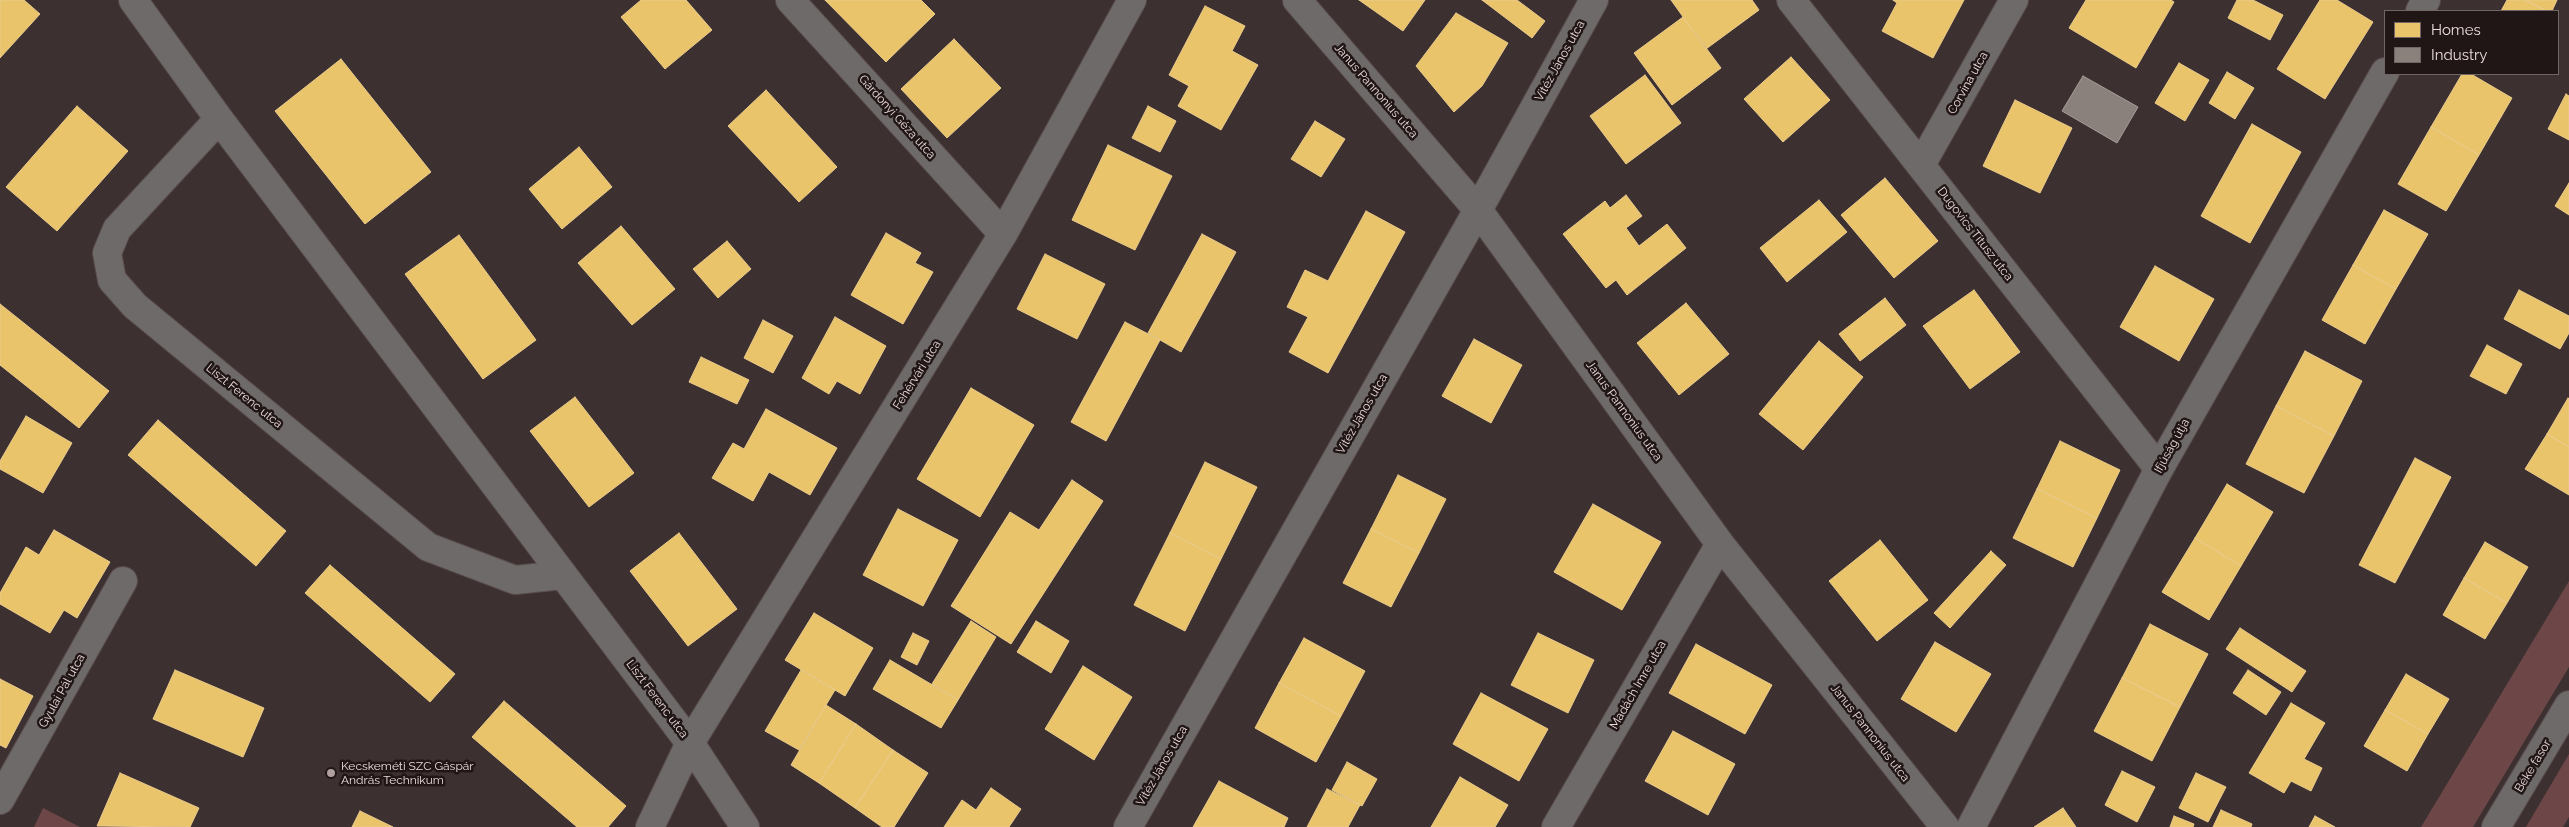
<!DOCTYPE html>
<html>
<head>
<meta charset="utf-8">
<style>
  body { margin:0 }
  #map { position:relative; width:2569px; height:827px; overflow:hidden; background:#3d3030; font-family:Raleway,sans-serif }
  canvas { display:block }
  .legend { position:absolute; left:2384px; top:10px; width:175px; height:65px; box-sizing:border-box; background:#211616; border:1px solid #726565; margin:0; padding:6px 9px; list-style:none; font-size:15px; color:#ecdbdb }
  .legend li { display:flex; align-items:center; gap:10px; height:25px }
  .legend b { width:25px; border:1px solid #726565 }
</style>
</head>
<body>
<div id="map">
<canvas width="2569" height="827"></canvas>
<ul class="legend">
<li><b style="height:14px;background:#e9c46a"></b>Homes</li>
<li><b style="height:14px;background:#8a817c"></b>Industry</li>
</ul>
</div>
<script>
const ctx = document.querySelector('canvas').getContext('2d');
ctx.lineJoin = 'round';
function fill(path, color) { ctx.fillStyle = color; ctx.fill(path, 'evenodd'); }
const shape = rows => new Path2D(rows.map(r => 'M' + r).join(''));
function strokePath(path, color, width, dash) { ctx.strokeStyle = color; ctx.lineWidth = width; ctx.lineCap = dash ? 'butt' : 'round'; ctx.setLineDash(dash || []); ctx.stroke(path); }
function drawText(font, color, halo, rows, align = 'center') {
  ctx.font = font + ' Raleway,sans-serif'; ctx.lineWidth = 5; ctx.setLineDash([]); ctx.textBaseline = 'middle'; ctx.strokeStyle = halo; ctx.fillStyle = color; for (const [text, x, y, turn = 0] of rows) {
    ctx.save(); ctx.translate(x, y); ctx.rotate((+turn || 0) * Math.PI / 180); ctx.textAlign = isNaN(turn) ? turn : align; if (halo) ctx.strokeText(text, 0, 0); ctx.fillText(text, 0, 0); ctx.restore();
  }
}
const green = shape([
  [2569,581,2569,667,2473,827,2421,827],
  [2569,754,2569,817,2563,827,2526,827],
  [43,808,80,827,34,827]
]);
const homes = shape([
  [0,0,24,0,40,14,0,58,0,0],
  [641,0,686,0,712,30,665,69,621,17,641,0],
  [825,0,921,0,935,14,886,62,825,0],
  [1359,0,1425,0,1403,31,1359,0],
  [1482,0,1517,0,1545,21,1532,38,1482,0],
  [1671,0,1752,0,1759,10,1706,49,1671,0],
  [1893,0,1964,0,1933,58,1882,31,1897,3,1893,0],
  [2086,0,2171,0,2174,2,2136,68,2069,28,2086,0],
  [2237,0,2253,0,2283,15,2270,40,2228,18,2237,0],
  [2320,0,2337,0,2373,22,2325,99,2277,69,2320,0],
  [2507,0,2525,0,2547,11,2501,11,2507,0],
  [2525,0,2557,0,2552,11,2547,11,2525,0],
  [1205,6,1245,26,1232,51,1258,65,1221,130,1178,106,1189,86,1169,75,1205,6],
  [1456,13,1508,43,1482,86,1454,112,1416,66,1456,13],
  [1683,17,1721,68,1672,105,1634,53,1683,17],
  [954,39,1001,88,947,138,901,89,954,39],
  [1791,57,1830,100,1783,142,1744,99,1791,57],
  [341,59,431,172,365,224,275,111,341,59],
  [2179,63,2209,80,2185,121,2155,103,2179,63],
  [2227,72,2254,88,2235,119,2209,103,2227,72],
  [2462,74,2471,74,2512,98,2479,155,2431,127,2462,74],
  [1645,75,1681,123,1626,164,1590,116,1645,75],
  [766,90,837,167,799,202,728,126,766,90],
  [2566,94,2569,96,2569,140,2548,129,2566,94],
  [2015,100,2072,128,2040,193,1983,166,2015,100],
  [77,106,128,151,57,231,6,187,77,106],
  [1148,106,1176,121,1160,152,1132,138,1148,106],
  [1315,121,1345,139,1321,177,1291,159,1315,121],
  [2252,124,2301,152,2250,243,2201,216,2252,124],
  [2431,127,2479,155,2446,211,2398,184,2431,127],
  [1108,145,1172,176,1135,250,1072,220,1108,145],
  [579,147,612,187,562,229,529,189,579,147],
  [1885,178,1938,241,1894,278,1841,215,1885,178],
  [2569,183,2569,215,2555,206,2569,183],
  [1626,195,1642,216,1626,228,1639,246,1667,224,1686,248,1627,295,1616,280,1606,288,1563,234,1605,201,1610,208,1626,195],
  [1819,200,1847,232,1787,282,1760,248,1819,200],
  [2384,210,2428,234,2396,289,2353,265,2384,210],
  [1366,211,1405,232,1328,373,1289,352,1308,317,1287,307,1305,270,1328,281,1366,211],
  [621,226,675,289,632,325,578,263,621,226],
  [886,233,921,253,915,263,933,272,903,324,851,295,886,233],
  [1202,234,1236,252,1181,352,1148,333,1202,234],
  [459,235,536,340,483,379,405,274,459,235],
  [727,241,751,269,718,298,693,269,727,241],
  [1045,254,1105,284,1077,339,1017,309,1045,254],
  [2353,265,2396,289,2365,344,2322,320,2353,265],
  [2155,266,2214,299,2179,361,2120,327,2155,266],
  [1974,290,2020,352,1970,389,1923,326,1974,290],
  [2519,290,2569,316,2569,333,2560,349,2504,319,2519,290],
  [1885,298,1906,325,1860,361,1839,334,1885,298],
  [1686,303,1729,354,1679,395,1637,343,1686,303],
  [0,304,109,391,79,428,0,365,0,304],
  [835,317,886,346,860,394,837,381,829,394,802,378,835,317],
  [763,320,793,336,773,373,744,358,763,320],
  [1125,322,1160,340,1106,441,1071,422,1125,322],
  [1474,339,1522,365,1491,423,1442,396,1474,339],
  [1819,341,1863,377,1803,450,1759,414,1819,341],
  [2487,345,2522,364,2506,394,2470,376,2487,345],
  [2305,351,2362,381,2334,436,2276,406,2305,351],
  [701,357,749,380,737,404,689,382,701,357],
  [971,388,1034,425,980,517,917,479,971,388],
  [575,397,634,473,589,507,530,431,575,397],
  [2568,398,2569,399,2569,447,2547,434,2568,398],
  [2276,406,2334,436,2304,493,2246,464,2276,406],
  [766,409,837,448,810,495,769,472,753,501,712,478,733,443,744,449,766,409],
  [26,416,72,443,43,493,0,469,0,461,26,416],
  [158,420,286,531,256,566,128,455,158,420],
  [2547,434,2569,447,2569,495,2525,469,2547,434],
  [2060,441,2120,470,2097,518,2037,489,2060,441],
  [2415,458,2451,477,2395,583,2359,565,2415,458],
  [1205,462,1257,487,1221,559,1170,533,1205,462],
  [1398,475,1446,499,1419,553,1371,529,1398,475],
  [1072,480,1103,501,1011,644,951,606,1010,512,1039,530,1072,480],
  [2227,484,2273,512,2241,566,2195,538,2227,484],
  [2037,489,2097,518,2073,567,2013,538,2037,489],
  [1593,504,1661,542,1622,610,1554,572,1593,504],
  [898,509,958,540,923,606,863,575,898,509],
  [1371,529,1419,553,1391,607,1343,583,1371,529],
  [54,530,110,562,77,618,64,610,50,633,0,604,0,593,26,547,39,555,54,530],
  [679,533,737,609,688,646,630,571,679,533],
  [1170,533,1221,559,1185,631,1134,605,1170,533],
  [2195,538,2241,566,2209,620,2162,592,2195,538],
  [1880,540,1928,600,1877,641,1829,581,1880,540],
  [2485,542,2528,567,2507,603,2464,578,2485,542],
  [1991,551,2006,565,1950,628,1934,613,1991,551],
  [330,565,455,674,430,702,305,593,330,565],
  [2464,578,2507,603,2485,639,2443,615,2464,578],
  [814,613,873,648,845,696,785,660,814,613],
  [971,621,996,637,958,700,932,684,971,621],
  [1036,621,1069,641,1051,673,1017,652,1036,621],
  [2150,624,2208,654,2180,707,2122,678,2150,624],
  [2240,628,2306,671,2292,692,2226,649,2240,628],
  [913,633,929,641,917,665,901,657,913,633],
  [1538,633,1594,660,1568,713,1511,685,1538,633],
  [1304,638,1365,671,1341,716,1279,683,1304,638],
  [1935,642,1991,674,1956,732,1901,699,1935,642],
  [1696,644,1772,685,1745,734,1669,693,1696,644],
  [890,660,958,700,941,728,873,689,890,660],
  [1083,666,1132,697,1094,760,1045,729,1083,666],
  [175,670,264,708,243,757,153,719,175,670],
  [801,670,835,690,799,750,765,731,801,670],
  [2248,670,2281,692,2266,715,2233,693,2248,670],
  [2406,674,2449,699,2428,734,2385,710,2406,674],
  [2122,678,2180,707,2152,761,2094,731,2122,678],
  [0,679,33,696,6,748,0,745,0,679],
  [1279,683,1341,716,1316,762,1255,728,1279,683],
  [1481,693,1548,729,1519,781,1453,744,1481,693],
  [504,701,626,806,608,827,577,827,472,737,504,701],
  [2291,703,2325,723,2304,759,2322,768,2311,791,2291,781,2284,793,2249,773,2291,703],
  [826,705,856,724,819,783,791,765,826,705],
  [2385,710,2428,734,2407,771,2364,746,2385,710],
  [856,724,893,750,855,808,819,783,856,724],
  [1673,731,1735,764,1708,815,1645,781,1673,731],
  [893,750,928,773,894,827,882,827,855,808,893,750],
  [1347,762,1377,779,1362,806,1332,790,1347,762],
  [2122,771,2155,787,2137,822,2105,805,2122,771],
  [120,773,199,808,190,827,97,826,120,773],
  [2196,773,2226,787,2208,822,2179,808,2196,773],
  [1460,777,1508,805,1495,827,1431,827,1460,777],
  [1219,781,1288,818,1284,827,1193,827,1219,781],
  [991,788,1021,809,1009,827,944,827,962,800,976,810,991,788],
  [1327,789,1360,805,1348,827,1307,827,1327,789],
  [2063,808,2076,827,2034,827,2063,808],
  [2221,810,2252,824,2251,827,2213,827,2221,810],
  [360,811,393,827,352,827,360,811],
  [2174,816,2194,824,2193,827,2170,827,2174,816],
  [2315,816,2335,827,2309,827,2315,816]
]);
const industry = shape([
  [2083,76,2138,107,2117,143,2062,111,2083,76]
]);
const minor = shape([
  [133,0,219,119,690,743,745,827],
  [790,0,1003,234],
  [1297,0,1478,210,1720,544,1945,827],
  [1791,0,2159,469],
  [2420,11,2426,0],
  [219,119,117,229,107,253,112,280,135,306,428,547,515,580,563,575],
  [1921,165,2014,0],
  [0,800,123,581],
  [650,827,690,743,1003,234,1132,0],
  [1128,827,1478,210,1594,0],
  [1556,827,1720,544],
  [1971,827,2159,469,2385,72],
  [2496,827,2569,705]
]);
const markers = [
  [331,773,5,"#af9f9f"]
];
const streetNames = [
  ["Vitéz János utca",1560,61,-61],
  ["Corvina utca",1968,83,-61],
  ["Janus Pannonius utca",1376,91,49],
  ["Gárdonyi Géza utca",897,117,48],
  ["Dugovics Titusz utca",1975,234,52],
  ["Fehérvári utca",917,375,-58],
  ["Liszt Ferenc utca",244,396,39],
  ["Janus Pannonius utca",1624,411,54],
  ["Vitéz János utca",1362,414,-60],
  ["Ifjúság útja",2172,446,-61],
  ["Madách Imre utca",1638,685,-60],
  ["Gyulai Pál utca",62,691,-61],
  ["Liszt Ferenc utca",657,699,53],
  ["Janus Pannonius utca",1870,733,52],
  ["Vitéz János utca",1162,766,-60],
  ["Béke fasor",2533,766,-59]
];
const poiNames = [
  ["Kecskeméti SZC Gáspár",341,766],
  ["András Technikum",341,780]
];
fill(green, '#6d4648');
fill(homes, '#e9c46a');
strokePath(homes, '#eacb8c', 1);
fill(industry, '#8a817c');
strokePath(industry, '#a79c98', 1);
strokePath(minor, '#584c4c', 30);
strokePath(minor, '#6f6a6a', 28);
for (const [x, y, r, color] of markers) { const dot = new Path2D(); dot.arc(x, y, r, 0, 2 * Math.PI); ctx.fillStyle = color; ctx.fill(dot); strokePath(dot, '#211616', 2); }
drawText('12px', '#ecdbdb', '#211616', streetNames);
drawText('12px', '#ecdbdb', '#211616', poiNames, 'left');
</script>
</body>
</html>
